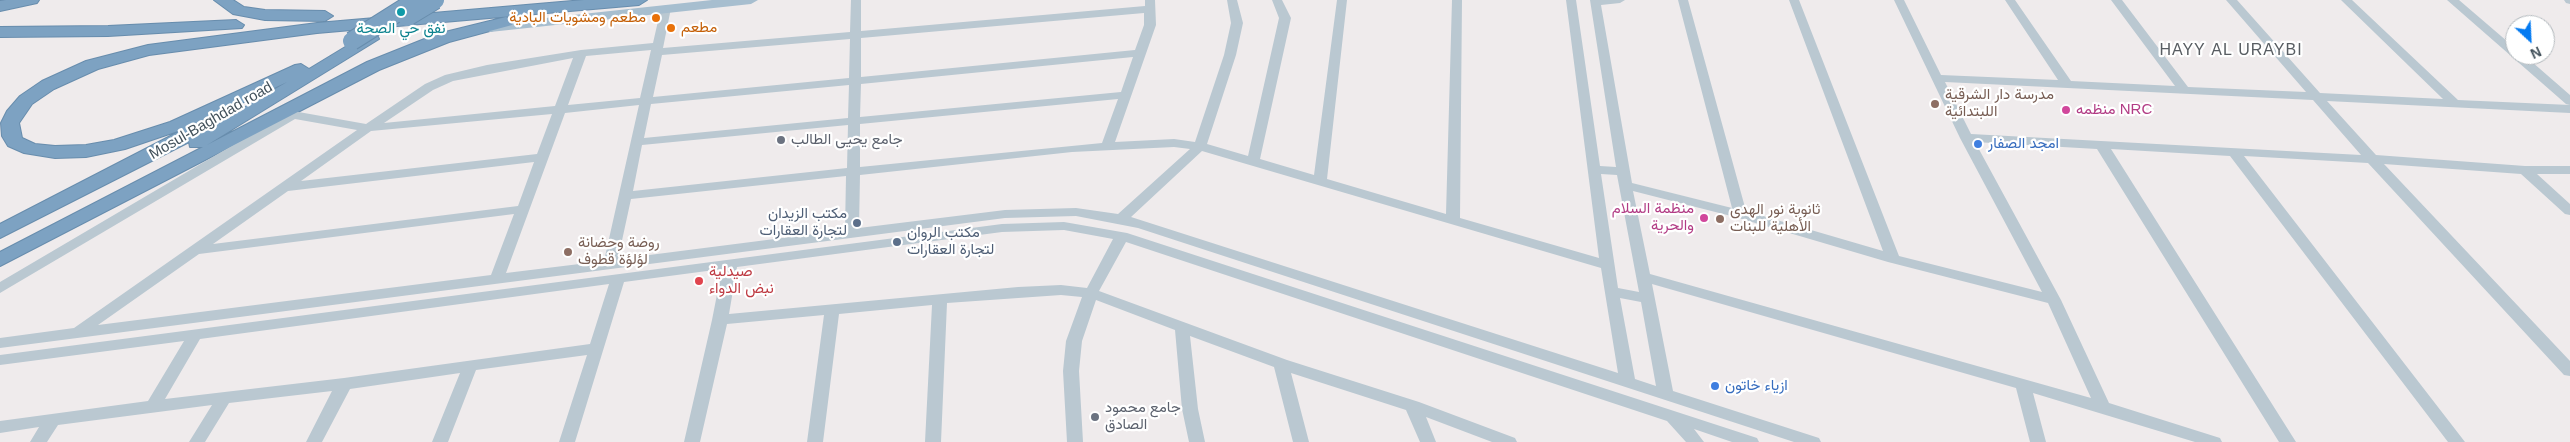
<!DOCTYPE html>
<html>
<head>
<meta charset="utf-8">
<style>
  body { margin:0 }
  #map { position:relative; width:2570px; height:442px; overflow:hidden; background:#efebec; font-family:Arial,sans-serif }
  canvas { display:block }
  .north { position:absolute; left:2505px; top:15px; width:50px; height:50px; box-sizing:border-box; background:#fff; border:1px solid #b3b9bd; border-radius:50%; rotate:155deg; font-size:14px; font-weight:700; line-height:20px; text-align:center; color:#42515b }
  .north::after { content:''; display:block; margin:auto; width:18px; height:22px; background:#047af1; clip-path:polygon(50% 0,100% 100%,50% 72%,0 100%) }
</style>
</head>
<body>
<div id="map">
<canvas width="2570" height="442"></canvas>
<div class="north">N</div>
</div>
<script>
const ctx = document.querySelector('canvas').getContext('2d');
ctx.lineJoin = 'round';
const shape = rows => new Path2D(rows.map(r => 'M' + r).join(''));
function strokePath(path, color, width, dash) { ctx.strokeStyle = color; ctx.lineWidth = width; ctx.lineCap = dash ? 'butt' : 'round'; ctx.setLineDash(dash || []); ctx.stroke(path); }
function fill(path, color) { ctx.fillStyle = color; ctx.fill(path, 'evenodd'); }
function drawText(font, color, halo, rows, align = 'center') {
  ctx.font = font + ' Arial,Vazirmatn,sans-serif'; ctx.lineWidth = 4.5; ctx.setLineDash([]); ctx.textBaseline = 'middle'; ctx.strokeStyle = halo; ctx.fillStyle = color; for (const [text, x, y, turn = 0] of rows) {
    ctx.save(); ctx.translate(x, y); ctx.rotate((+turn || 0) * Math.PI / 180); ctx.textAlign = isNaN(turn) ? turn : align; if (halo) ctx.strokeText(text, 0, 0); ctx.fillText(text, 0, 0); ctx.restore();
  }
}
const minor = shape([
  [851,0,861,0,861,31,1145,6,1145,0,1155,0,1156,25,1115,142,1174,139,1195,142,1224,55,1231,23,1227,0,1237,0,1243,23,1236,55,1207,144,1248,156,1279,18,1272,0,1282,0,1291,18,1260,159,1314,175,1337,0,1347,0,1327,179,1446,214,1452,0,1462,0,1460,218,1599,258,1566,0,1576,0,1600,166,1616,167,1590,0,1625,0,1620,3,1601,5,1632,183,1732,208,1678,0,1688,0,1746,211,1883,251,1789,0,1799,0,1899,256,2042,292,1960,138,1894,0,1904,0,1941,75,2058,80,2005,0,2015,0,2071,81,2175,86,2111,0,2122,0,2188,87,2306,92,2226,0,2237,0,2320,93,2443,99,2341,0,2352,0,2458,100,2570,105,2570,113,2327,101,2376,155,2525,166,2570,166,2570,174,2537,174,2570,204,2570,215,2565,214,2521,174,2384,164,2570,361,2570,376,2564,375,2368,163,2244,156,2465,442,2448,442,2230,156,2111,149,2296,442,2279,442,2097,149,1975,142,2061,300,2109,403,2220,438,2222,442,2195,442,2033,393,2046,442,2030,442,2016,388,1652,284,1673,391,1819,438,1821,442,1794,442,1138,228,1076,216,1005,218,0,348,0,338,74,328,357,130,295,119,0,293,0,282,289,112,293,111,366,124,425,84,445,75,487,65,581,50,653,43,661,8,666,5,671,8,663,48,850,32,851,0],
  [1144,13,1144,25,1135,50,861,77,861,38,1144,13],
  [850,39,849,78,653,97,662,55,850,39],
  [651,50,640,98,568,105,586,56,651,50],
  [1133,57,1121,92,860,117,861,84,1133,57],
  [573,58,555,106,384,123,433,90,453,81,573,58],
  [1945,82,2313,100,2361,155,1971,134,1945,82],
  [849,85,848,118,644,138,651,104,849,85],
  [1118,99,1102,143,860,167,860,124,1118,99],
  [639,105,604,261,506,273,565,113,639,105],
  [552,114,537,154,301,181,371,131,552,114],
  [848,125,847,168,633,191,642,145,848,125],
  [1174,147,1190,149,1118,214,1076,208,1005,210,859,228,860,175,1072,152,1174,147],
  [1202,151,1601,268,1618,373,1131,217,1202,151],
  [534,162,518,206,213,244,288,191,534,162],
  [1601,174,1617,175,1639,292,1618,288,1601,174],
  [846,176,845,230,618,259,631,199,846,176],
  [1633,191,1735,217,1888,262,2048,303,2091,398,1650,274,1633,191],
  [514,214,491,275,98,325,199,254,514,214],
  [1620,298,1641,302,1656,386,1635,379,1620,298],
  [2447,0,2459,0,2515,48,2515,55,2524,55,2570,95,2570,105,2566,104,2447,0],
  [2564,0,2570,0,2570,4,2566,3,2564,0],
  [1064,222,1127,233,1757,438,1759,442,1732,442,1694,429,1704,442,1686,442,1667,421,1126,242,1099,291,1287,360,1419,402,1515,438,1517,442,1492,442,1426,417,1436,442,1420,442,1406,410,1291,373,1309,442,1293,442,1274,367,1190,336,1198,409,1205,442,1189,442,1182,409,1175,330,1096,300,1082,341,1079,371,1083,442,1067,442,1063,371,1066,341,1082,297,1061,295,947,303,941,442,925,442,932,305,839,314,823,442,807,442,824,315,727,324,700,442,684,442,712,320,722,269,624,282,575,442,559,442,587,355,476,370,448,442,432,442,460,373,350,389,322,442,306,442,332,391,229,403,205,442,189,442,212,405,58,425,47,442,30,442,39,427,0,433,0,421,148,401,184,341,0,365,0,355,1002,224,1064,222],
  [1064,230,1113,239,1087,288,1061,285,1018,287,729,314,737,267,1002,232,1064,230],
  [609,284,590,344,344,378,165,399,200,339,609,284]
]);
const major = shape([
  [712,0,758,0,751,4,490,32,483,28,490,24,712,0]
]);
const highway = shape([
  [6,0,39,0,37,3,0,11,0,1,6,0],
  [214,0,233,0,244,7,265,10,325,11,333,16,325,21,265,20,233,14,214,0],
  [584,0,647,0,639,5,317,33,149,55,98,69,54,89,32,104,19,123,22,138,35,144,55,146,86,145,114,140,170,122,295,65,301,64,309,69,365,35,377,35,379,39,207,145,367,62,437,34,506,17,514,22,512,25,449,42,379,70,0,266,0,252,203,147,190,147,189,142,0,238,0,224,184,129,125,149,86,157,55,158,24,153,8,146,2,136,1,123,7,111,20,96,42,81,86,61,148,45,317,23,584,0],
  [287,82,215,125,212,120,207,119,287,82],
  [236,20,244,25,242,28,108,36,0,37,0,27,108,26,236,20]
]);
const highwayBridge = shape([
  [407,17,435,0],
  [352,41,417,0]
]);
const markers = [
  [401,12,5,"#0f9aa8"],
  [656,18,5,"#e8710a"],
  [671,28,5,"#e8710a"],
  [1935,104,5,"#8d6e63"],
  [2066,110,5,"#d1479c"],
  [781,140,5,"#6b7280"],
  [1978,144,5,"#3f7fe0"],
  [1704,218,5,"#d1479c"],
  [1720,219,5,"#8d6e63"],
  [857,223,5,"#5c6f8a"],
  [897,242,5,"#5c6f8a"],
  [568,252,5,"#8d6e63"],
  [699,281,5,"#e0444e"],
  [1715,386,5,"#3f7fe0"],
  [1095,417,5,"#6b7280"]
];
const foodNames = [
  ["مطعم ومشويات البادية",646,18],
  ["مطعم",681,28,"left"]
];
const cultureNames = [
  ["نفق حي الصحة",401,29]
];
const educationNames = [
  ["مدرسة دار الشرقية",1945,95],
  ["اللبتدائية",1945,112],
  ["ثانوية نور الهدى",1730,210],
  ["الأهلية للبنات",1730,227],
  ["روضة وحضانة",578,243],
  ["لؤلؤة قطوف",578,260]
];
const hotelNames = [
  ["منظمه NRC",2076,110],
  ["منظمة السلام",1694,209,"right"],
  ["والحرية",1694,226,"right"]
];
const streetNames = [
  ["Mosul-Baghdad road",211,121,-30]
];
const worshipNames = [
  ["جامع يحيى الطالب",791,140],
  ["جامع محمود",1105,408],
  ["الصادق",1105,425]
];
const shopNames = [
  ["امجد الصفار",1988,144],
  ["ازياء خاتون",1725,386]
];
const serviceNames = [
  ["مكتب الزيدان",847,214],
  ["لتجارة العقارات",847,231],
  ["مكتب الروان",907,233,"left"],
  ["لتجارة العقارات",907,250,"left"]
];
const healthNames = [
  ["صيدلية",709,272],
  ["نبض الدواء",709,289]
];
const neighbourhoodNames = [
  ["HAYY AL URAYBI",2231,51]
];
strokePath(highway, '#688dad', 2);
fill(minor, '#bac8d1');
fill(major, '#a7becf');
fill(highway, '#7da2c2');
strokePath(highwayBridge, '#688dad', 20, []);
strokePath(highwayBridge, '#7da2c2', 18);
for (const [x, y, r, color] of markers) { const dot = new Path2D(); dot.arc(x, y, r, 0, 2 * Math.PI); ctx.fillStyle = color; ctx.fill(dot); strokePath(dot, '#fff', 2); }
drawText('15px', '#c56008', '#fff', foodNames, 'right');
drawText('15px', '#0d838f', '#fff', cultureNames);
drawText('15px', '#785e54', '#fff', educationNames, 'left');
drawText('15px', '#b23c85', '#fff', hotelNames, 'left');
drawText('15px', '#42515b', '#fff', streetNames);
drawText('15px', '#5b616d', '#fff', worshipNames, 'left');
drawText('15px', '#366cbe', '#fff', shopNames, 'left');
drawText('15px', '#4e5e75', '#fff', serviceNames, 'right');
drawText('15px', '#be3a42', '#fff', healthNames, 'left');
ctx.letterSpacing = '1px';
drawText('16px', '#585d62', '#fff', neighbourhoodNames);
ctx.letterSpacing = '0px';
</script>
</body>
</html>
